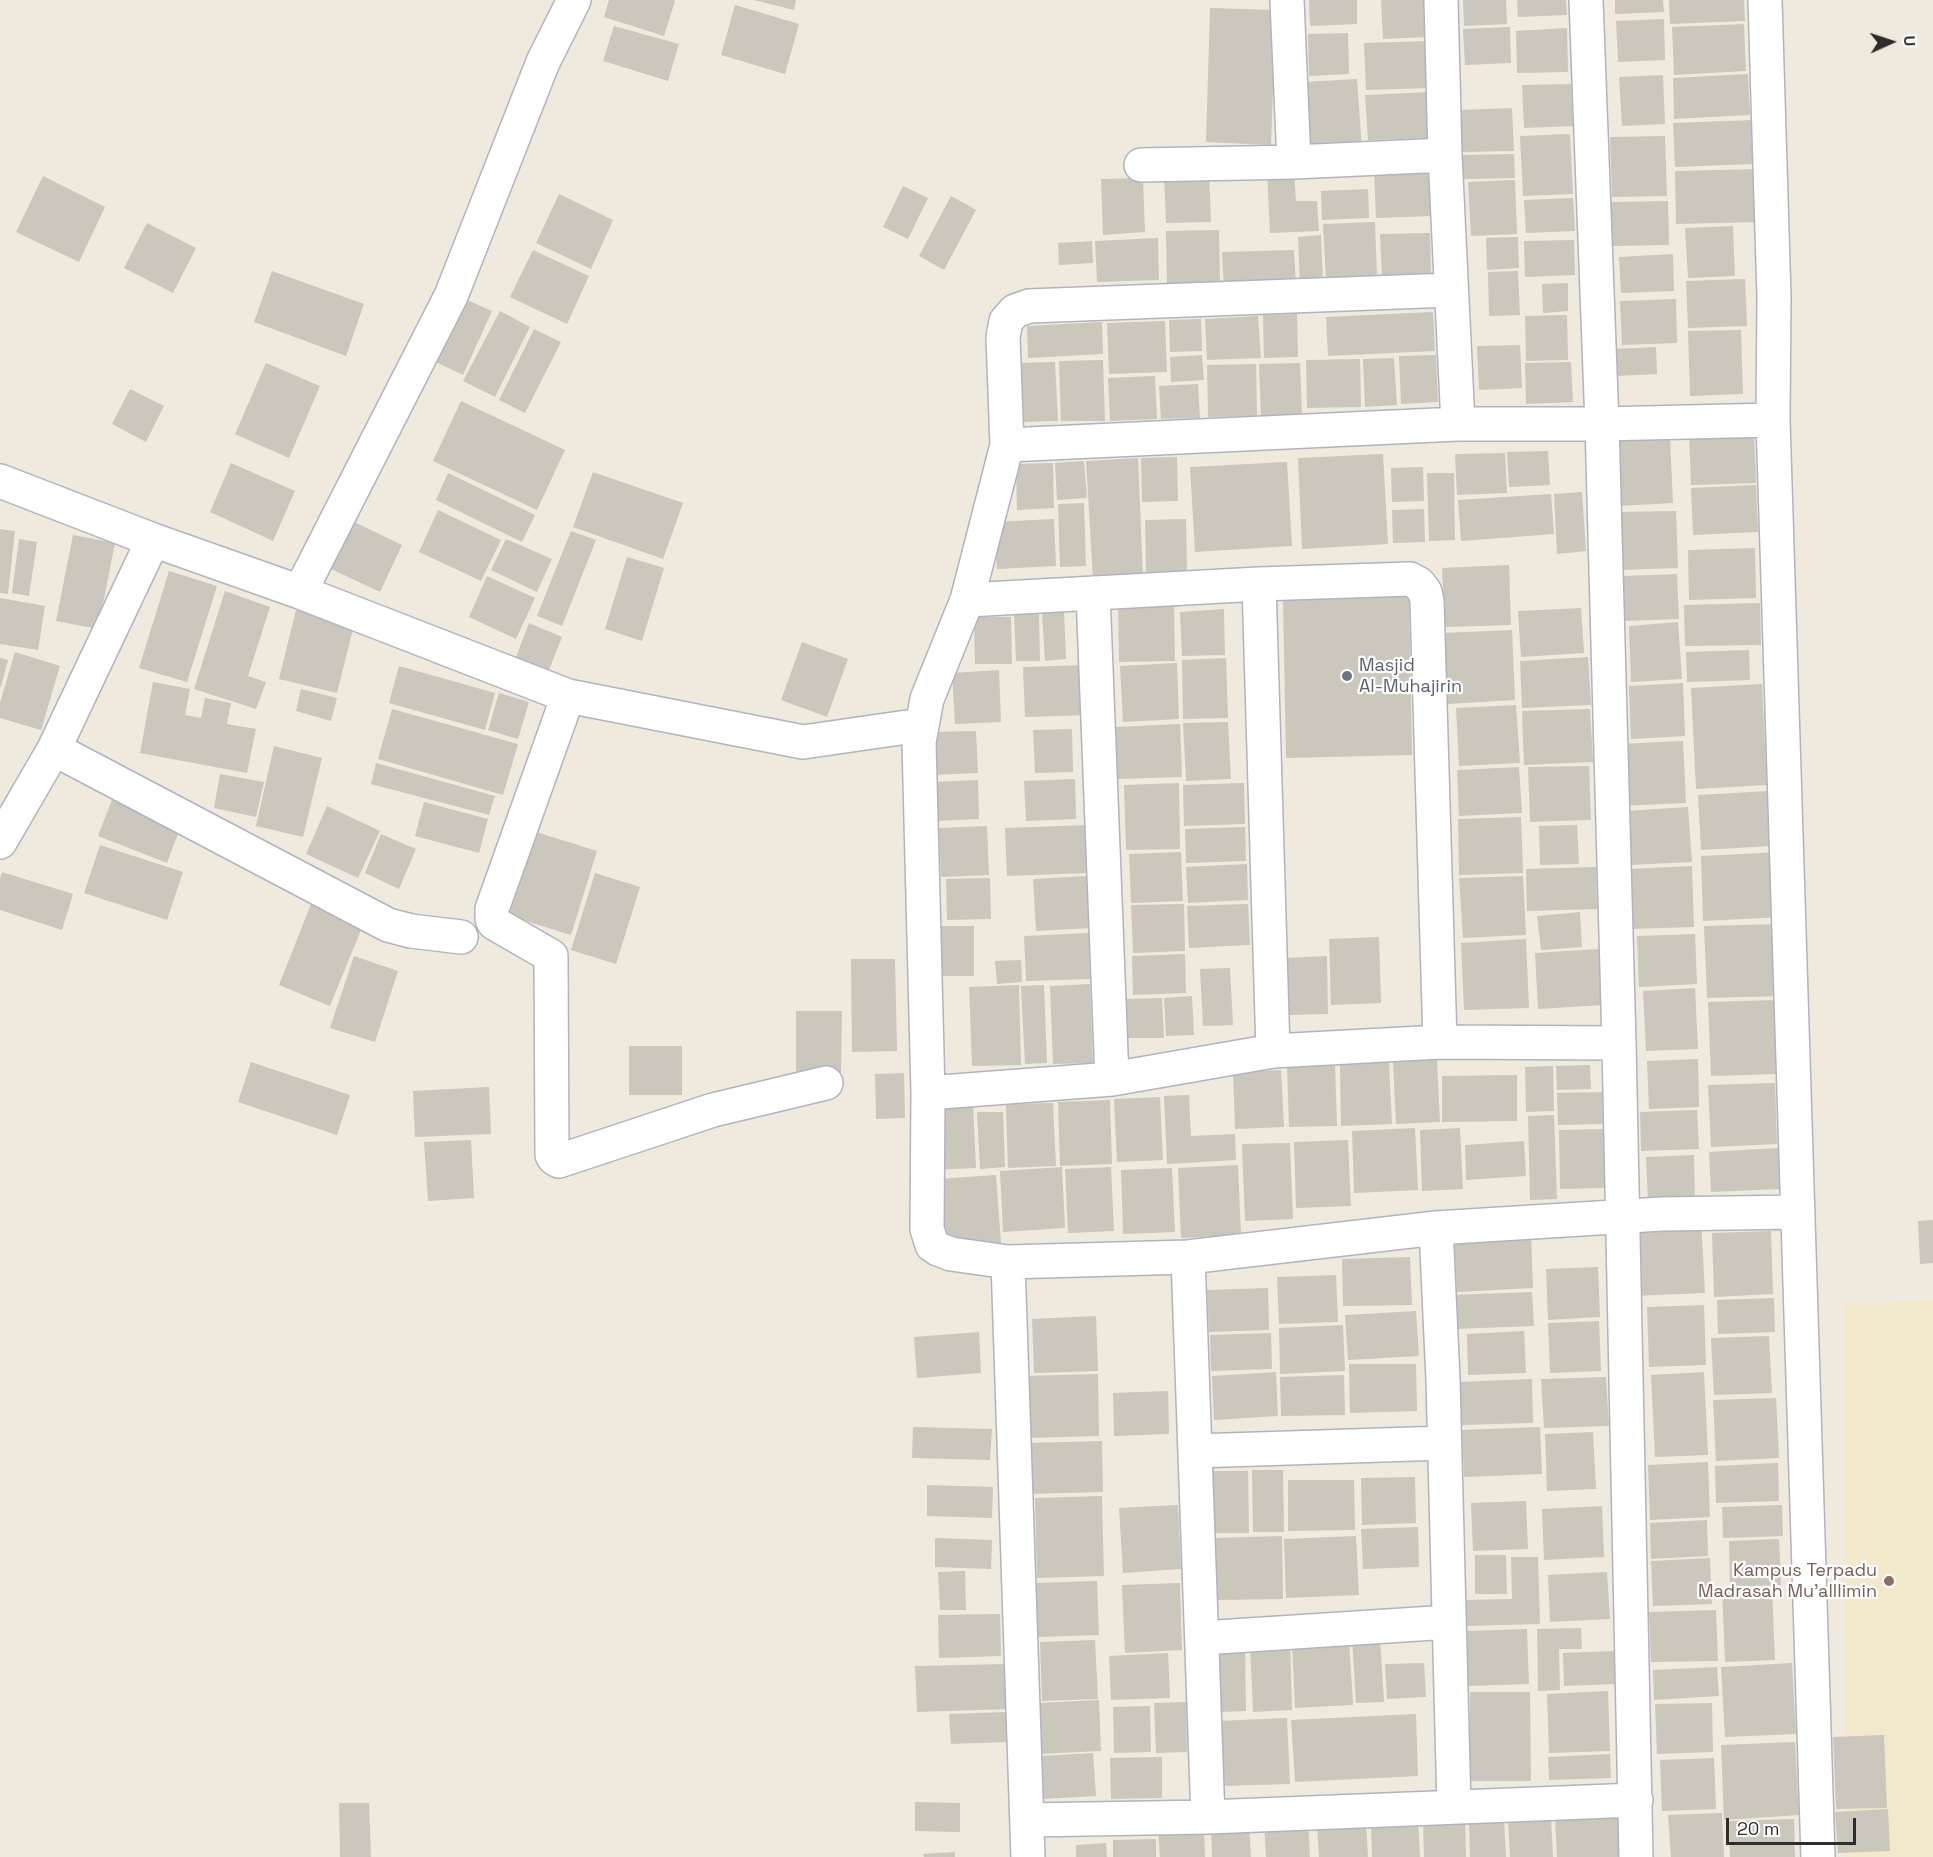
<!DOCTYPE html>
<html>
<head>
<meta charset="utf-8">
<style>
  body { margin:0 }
  #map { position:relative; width:1933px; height:1857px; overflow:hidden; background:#efe9de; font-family:"Space Grotesk",sans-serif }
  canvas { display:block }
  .north { position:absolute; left:1861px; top:12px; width:60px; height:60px; -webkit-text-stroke:4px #fff; paint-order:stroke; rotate:87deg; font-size:16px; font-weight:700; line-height:24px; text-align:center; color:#2d2d2d }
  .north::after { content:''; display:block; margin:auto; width:21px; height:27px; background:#2d2d2d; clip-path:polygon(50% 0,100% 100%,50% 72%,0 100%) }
  .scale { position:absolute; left:1726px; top:1818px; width:130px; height:27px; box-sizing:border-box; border:3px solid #2d2d2d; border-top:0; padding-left:8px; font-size:18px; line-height:21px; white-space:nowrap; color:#2d2d2d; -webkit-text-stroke:4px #fff; paint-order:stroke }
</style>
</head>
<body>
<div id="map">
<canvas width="1933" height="1857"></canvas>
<div class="north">U</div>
<div class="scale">20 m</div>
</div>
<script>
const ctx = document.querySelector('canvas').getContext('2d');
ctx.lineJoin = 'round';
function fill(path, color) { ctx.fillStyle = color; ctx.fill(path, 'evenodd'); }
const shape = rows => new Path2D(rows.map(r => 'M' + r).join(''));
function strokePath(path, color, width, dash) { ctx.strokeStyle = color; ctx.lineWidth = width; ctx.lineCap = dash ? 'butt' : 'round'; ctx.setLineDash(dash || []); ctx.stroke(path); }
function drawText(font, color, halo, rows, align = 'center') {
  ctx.font = font + ' "Space Grotesk",sans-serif'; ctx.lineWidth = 4.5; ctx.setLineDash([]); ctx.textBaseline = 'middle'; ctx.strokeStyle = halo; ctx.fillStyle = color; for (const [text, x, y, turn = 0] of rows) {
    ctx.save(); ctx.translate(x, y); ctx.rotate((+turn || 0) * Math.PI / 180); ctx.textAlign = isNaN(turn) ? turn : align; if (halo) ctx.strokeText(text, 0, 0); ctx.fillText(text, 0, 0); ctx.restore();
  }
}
const education = shape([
  [1933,1300,1933,1857,1846,1857,1844,1305]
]);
const building = shape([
  [609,0,673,0,675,1,664,36,604,17],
  [754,0,796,0,794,10],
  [1309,0,1357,0,1357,24,1310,26],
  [1381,0,1428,0,1429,37,1383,39],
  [1463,0,1506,0,1507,24,1464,26],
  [1517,0,1566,0,1567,15,1518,17],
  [1615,0,1663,0,1664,12,1615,14],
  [1669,0,1744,0,1745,21,1670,24],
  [735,5,799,24,785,74,721,55],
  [1210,8,1276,10,1271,145,1206,142],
  [1664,19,1665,60,1618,62,1616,21],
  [1744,24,1746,71,1674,75,1672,27],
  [614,26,679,44,668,81,603,61],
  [1510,27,1511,63,1465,65,1463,29],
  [1567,28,1568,72,1517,73,1516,31],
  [1348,33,1349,74,1309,76,1308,34],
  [1430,41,1431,88,1366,90,1364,43],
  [1748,74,1750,115,1674,119,1673,78],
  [1663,75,1665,124,1622,126,1619,77],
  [1357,79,1362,149,1308,152,1305,82],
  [1571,84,1573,126,1524,128,1522,85],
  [1431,92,1433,138,1368,140,1365,95],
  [1512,108,1514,151,1461,152,1460,110],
  [1752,120,1753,164,1675,167,1673,123],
  [1570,134,1573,194,1523,196,1520,136],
  [1665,136,1667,196,1612,197,1610,137],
  [1514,154,1515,178,1462,179,1461,155],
  [1430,167,1432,216,1376,218,1374,169],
  [1758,169,1759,222,1676,224,1675,171],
  [1267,172,1294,172,1296,201,1317,201,1319,231,1270,233],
  [1209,173,1211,222,1166,223,1164,175],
  [43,176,105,207,79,262,16,232],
  [1143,178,1145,232,1103,235,1101,179],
  [1515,180,1517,234,1471,236,1468,182],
  [903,186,928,198,908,239,883,227],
  [1368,189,1369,218,1322,220,1321,191],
  [559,194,613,220,591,269,536,243],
  [951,196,976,210,944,270,919,256],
  [1573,198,1575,231,1526,233,1524,200],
  [1668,201,1669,245,1612,246,1611,202],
  [1375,222,1377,276,1326,278,1323,224],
  [147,223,196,248,173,293,124,268],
  [1733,226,1735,276,1688,278,1685,228],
  [1219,230,1220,283,1167,285,1166,231],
  [1430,233,1431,275,1382,277,1380,234],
  [1321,235,1323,284,1300,285,1298,237],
  [1518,237,1519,268,1487,270,1486,238],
  [1158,238,1159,280,1097,282,1095,241],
  [1574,240,1575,275,1525,277,1524,241],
  [1092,241,1093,263,1059,265,1058,243],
  [533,250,589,276,567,324,510,297],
  [1294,250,1296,286,1224,289,1222,252],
  [1673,254,1674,291,1621,293,1619,257],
  [272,271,364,304,346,356,254,322],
  [1518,271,1520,315,1489,316,1488,272],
  [1745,279,1747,326,1688,328,1686,281],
  [1568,283,1568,311,1543,313,1542,284],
  [465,299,492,311,463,375,436,362],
  [1676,299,1677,343,1622,345,1620,301],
  [500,311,530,327,495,397,463,381],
  [1433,312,1435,351,1328,356,1326,317],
  [1297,314,1298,357,1264,358,1263,315],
  [1567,315,1568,360,1526,361,1525,316],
  [1258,316,1261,358,1207,360,1205,319],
  [1201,319,1202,351,1170,352,1169,320],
  [1165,321,1167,372,1109,374,1107,323],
  [1102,322,1103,354,1028,358,1027,326],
  [534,329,561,342,525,413,499,400],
  [1741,330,1743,394,1690,396,1688,331],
  [1520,345,1522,388,1479,390,1477,346],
  [1656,347,1657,374,1617,376,1616,349],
  [1202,355,1204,380,1171,382,1170,357],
  [1436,355,1438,402,1401,404,1399,356],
  [1394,358,1397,405,1365,407,1363,359],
  [1360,359,1361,407,1307,408,1306,360],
  [1103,360,1105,421,1061,421,1059,361],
  [1055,362,1058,421,1017,422,1015,363],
  [1571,362,1573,402,1526,404,1525,363],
  [266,363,320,386,289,458,235,434],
  [1300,363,1302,415,1261,417,1259,364],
  [1256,364,1257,416,1208,417,1207,365],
  [1155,376,1157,419,1110,421,1108,378],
  [1198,384,1200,418,1161,419,1159,386],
  [130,389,164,406,146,442,112,424],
  [461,401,565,450,537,510,433,461],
  [1754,431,1756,483,1691,485,1689,434],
  [1670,439,1673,503,1618,506,1615,441],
  [1548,451,1550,485,1509,487,1507,452],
  [1505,453,1507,493,1457,495,1455,454],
  [1383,454,1388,544,1302,549,1298,458],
  [1177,457,1178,501,1142,502,1141,458],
  [1138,458,1143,577,1093,579,1086,461],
  [1084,461,1087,498,1057,500,1055,463],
  [1287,462,1292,546,1195,552,1190,467],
  [231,463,295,491,273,541,210,512],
  [1053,463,1054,508,1017,510,1016,464],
  [1423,467,1424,501,1392,502,1391,468],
  [593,472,683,503,663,559,573,527],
  [448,473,535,515,522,542,436,500],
  [1427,473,1454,473,1455,540,1429,541],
  [1756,485,1758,532,1693,535,1691,488],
  [1582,492,1586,551,1557,554,1554,494],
  [1551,494,1554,534,1461,541,1458,500],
  [1084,503,1086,566,1060,567,1058,504],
  [1424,509,1425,542,1393,543,1392,510],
  [438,510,501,540,481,581,419,552],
  [1676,511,1678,568,1621,570,1619,512],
  [348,519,402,545,380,592,325,566],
  [1054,519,1056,566,997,569,994,522],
  [1186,519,1187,572,1146,572,1145,520],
  [0,529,15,531,8,594,0,593],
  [571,531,596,540,562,626,537,616],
  [73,535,115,543,98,629,56,621],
  [19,539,37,542,29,596,12,593],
  [506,539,552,559,537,592,491,570],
  [1755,548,1756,598,1689,600,1688,550],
  [627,557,664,568,642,641,605,629],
  [1509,565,1511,625,1445,627,1442,568],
  [169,571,217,586,187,682,139,668],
  [1677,574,1679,619,1624,621,1622,576],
  [487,576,535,598,516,639,469,617],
  [225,591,270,607,248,676,266,682,256,709,194,689],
  [1409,595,1412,755,1286,758,1283,598],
  [0,598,45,606,38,650,0,644],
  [1174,599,1175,661,1119,662,1118,600],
  [1760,603,1761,645,1685,646,1684,605],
  [1581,608,1584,653,1521,657,1518,611],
  [1224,609,1225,655,1182,656,1180,612],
  [296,610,354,625,337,693,279,679],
  [1064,611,1066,659,1045,661,1042,612],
  [1039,613,1040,661,1016,661,1014,614],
  [974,617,1011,617,1012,664,975,664],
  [1678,622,1682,679,1631,682,1629,626],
  [529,623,562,637,549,670,516,657],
  [1512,630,1515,700,1448,704,1444,633],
  [802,642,848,659,827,717,781,700],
  [1749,650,1750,680,1687,682,1686,652],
  [15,652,60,666,41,730,0,718,0,703],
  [1588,657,1591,705,1522,708,1520,661],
  [0,658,8,660,1,687,0,687],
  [1226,658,1228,718,1183,719,1182,660],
  [1177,663,1179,719,1123,722,1120,666],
  [1084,665,1087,715,1025,717,1023,667],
  [399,666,495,693,485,730,389,703],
  [999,670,1001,722,955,724,952,673],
  [153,682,190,689,185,715,201,718,205,698,231,703,227,724,256,729,247,773,140,753],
  [1683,683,1685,736,1631,739,1629,686],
  [1762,684,1767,785,1696,789,1691,688],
  [301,689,337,698,331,721,296,711],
  [499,693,529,702,518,739,488,730],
  [1516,705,1520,763,1459,766,1456,708],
  [392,709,518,744,503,795,378,759],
  [1590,709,1593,762,1524,765,1522,711],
  [1228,722,1231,779,1186,781,1183,723],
  [1180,724,1182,777,1118,779,1116,727],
  [1072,729,1073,772,1035,773,1033,730],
  [976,731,978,773,933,775,931,732],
  [1683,741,1686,803,1621,806,1618,744],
  [274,746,322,758,303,837,256,826],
  [376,763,495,796,489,815,371,784],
  [1589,766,1591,820,1530,822,1528,767],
  [1519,767,1522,813,1459,816,1457,770],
  [220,774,264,782,256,817,214,808],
  [1075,779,1076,819,1026,821,1024,781],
  [978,780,979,819,935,821,934,782],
  [1179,783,1180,849,1126,850,1124,785],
  [1244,783,1245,824,1184,826,1183,785],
  [1768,791,1771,846,1701,850,1698,795],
  [113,797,182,823,167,863,98,836],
  [424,802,488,819,479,853,415,836],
  [327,806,380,831,358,878,306,854],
  [1688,807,1692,862,1630,865,1627,811],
  [1521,817,1523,873,1459,875,1458,819],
  [1087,825,1088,873,1007,876,1005,828],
  [1577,825,1579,864,1540,865,1539,826],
  [987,826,989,875,941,877,939,828],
  [1245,827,1246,861,1186,863,1185,829],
  [533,831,597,851,571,935,507,915],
  [381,834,416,849,399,889,365,873],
  [100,845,183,872,167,920,84,893],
  [1181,852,1183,901,1131,903,1129,854],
  [1781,852,1784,917,1703,921,1701,856],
  [1247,864,1248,900,1188,903,1186,867],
  [1692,866,1694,927,1631,929,1628,869],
  [1596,867,1597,909,1527,911,1526,869],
  [2,872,73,894,62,930,0,910,0,878],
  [595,873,640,887,616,964,571,950],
  [1087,876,1090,928,1036,931,1033,879],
  [1523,876,1526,935,1463,938,1459,878],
  [990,878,991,919,947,920,946,879],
  [313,899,365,920,330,1006,279,985],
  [1184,904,1185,951,1133,953,1131,905],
  [1248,904,1250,945,1189,948,1187,906],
  [1580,912,1582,947,1541,950,1537,916],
  [1781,924,1783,996,1707,998,1704,926],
  [933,926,974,926,974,976,933,976],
  [1089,933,1090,979,1026,981,1024,936],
  [1695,934,1697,984,1639,987,1637,936],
  [1379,937,1381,1003,1331,1005,1329,939],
  [1526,939,1529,1008,1464,1010,1461,943],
  [1599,949,1603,1005,1538,1009,1535,953],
  [1185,954,1186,993,1133,995,1132,956],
  [354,956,398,971,375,1042,330,1028],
  [1327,956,1328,1014,1286,1015,1284,958],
  [851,959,895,959,897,1051,852,1052],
  [1021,960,1022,982,997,984,995,961],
  [1230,968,1233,1025,1203,1026,1200,969],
  [1090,984,1093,1063,1053,1064,1050,986],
  [1019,985,1021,1065,972,1066,969,987],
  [1044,985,1047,1063,1025,1064,1021,986],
  [1695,988,1698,1049,1646,1051,1643,991],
  [1192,996,1194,1035,1166,1036,1164,998],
  [1162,998,1164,1038,1125,1038,1123,999],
  [1778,1000,1780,1074,1711,1076,1708,1002],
  [796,1011,842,1011,841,1073,796,1073],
  [629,1046,682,1046,682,1095,629,1095],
  [1698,1059,1699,1107,1649,1109,1647,1061],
  [1437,1060,1440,1122,1396,1124,1393,1062],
  [251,1062,350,1095,337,1135,238,1102],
  [1389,1062,1392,1124,1341,1126,1340,1064],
  [1335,1064,1337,1126,1289,1127,1287,1066],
  [1590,1065,1591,1089,1557,1090,1556,1066],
  [1553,1066,1554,1111,1526,1112,1525,1067],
  [1281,1070,1284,1127,1235,1129,1233,1072],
  [904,1073,905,1118,876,1119,875,1074],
  [1517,1075,1517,1121,1442,1122,1442,1076],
  [1775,1083,1777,1144,1711,1147,1708,1085],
  [489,1087,491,1134,415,1137,413,1091],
  [1602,1092,1603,1124,1558,1125,1557,1093],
  [1189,1095,1191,1136,1235,1134,1236,1160,1167,1164,1164,1096],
  [1160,1097,1163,1160,1117,1162,1114,1099],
  [1110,1100,1112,1164,1060,1166,1058,1102],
  [973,1101,976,1168,932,1170,930,1103],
  [1053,1103,1056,1166,1008,1168,1006,1104],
  [1697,1110,1699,1149,1641,1151,1640,1112],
  [977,1112,1003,1112,1005,1167,980,1169],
  [1554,1115,1557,1199,1530,1200,1528,1116],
  [1415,1128,1418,1190,1354,1193,1352,1131],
  [1460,1128,1463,1189,1422,1191,1420,1130],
  [1604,1129,1604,1188,1560,1189,1559,1130],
  [471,1140,474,1198,428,1201,424,1142],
  [1348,1140,1351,1206,1296,1208,1294,1142],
  [1524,1141,1526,1176,1466,1180,1465,1145],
  [1290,1143,1293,1219,1245,1221,1242,1144],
  [1778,1148,1780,1189,1711,1192,1709,1152],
  [1694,1155,1695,1199,1648,1201,1646,1157],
  [1238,1165,1241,1235,1181,1238,1178,1168],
  [1062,1167,1065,1228,1003,1232,1000,1171],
  [1111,1167,1114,1231,1068,1233,1065,1169],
  [1172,1168,1175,1232,1123,1234,1121,1170],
  [996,1175,1001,1243,942,1246,937,1179],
  [1701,1217,1705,1293,1633,1296,1630,1220],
  [1933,1220,1933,1263,1920,1264,1918,1221],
  [1771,1231,1773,1294,1714,1297,1712,1233],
  [1531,1234,1533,1288,1457,1292,1454,1238],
  [1410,1257,1412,1305,1343,1306,1342,1259],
  [1598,1267,1600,1317,1548,1320,1546,1269],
  [1336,1275,1338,1322,1279,1324,1277,1277],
  [1268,1288,1269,1330,1209,1332,1207,1290],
  [1532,1292,1534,1326,1453,1329,1451,1295],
  [1774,1298,1775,1332,1718,1334,1717,1300],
  [1704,1305,1706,1365,1649,1367,1647,1307],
  [1416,1311,1419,1356,1348,1360,1345,1315],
  [1096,1316,1098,1371,1034,1373,1032,1319],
  [1599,1321,1601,1371,1550,1373,1548,1323],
  [1343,1325,1345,1371,1280,1374,1279,1328],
  [1524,1331,1526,1373,1468,1375,1467,1334],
  [979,1332,981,1373,917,1378,914,1337],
  [1271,1333,1272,1369,1211,1371,1210,1335],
  [1769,1336,1772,1393,1714,1395,1711,1338],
  [1349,1364,1416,1364,1417,1411,1350,1413],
  [1276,1372,1278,1416,1214,1420,1212,1376],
  [1704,1372,1708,1455,1655,1457,1651,1375],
  [1098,1374,1099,1436,1026,1438,1025,1376],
  [1344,1375,1345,1415,1281,1416,1280,1377],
  [1606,1377,1609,1426,1544,1428,1541,1379],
  [1532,1379,1533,1423,1459,1425,1458,1382],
  [1168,1391,1169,1434,1114,1436,1113,1393],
  [1776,1398,1779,1458,1716,1461,1713,1400],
  [913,1427,992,1429,990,1460,912,1458],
  [1540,1427,1542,1474,1464,1477,1462,1430],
  [1593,1432,1596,1489,1547,1491,1545,1434],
  [1102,1441,1103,1492,1027,1494,1026,1443],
  [1708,1462,1710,1517,1650,1520,1648,1465],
  [1778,1463,1779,1501,1716,1503,1715,1466],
  [1252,1470,1283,1470,1284,1532,1253,1532],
  [1209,1471,1248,1471,1249,1533,1210,1533],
  [1415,1477,1416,1523,1362,1525,1361,1478],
  [1288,1480,1354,1480,1355,1530,1288,1531],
  [927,1485,993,1487,992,1518,927,1516],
  [1102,1496,1104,1576,1037,1578,1035,1498],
  [1526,1501,1528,1549,1473,1551,1471,1503],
  [1178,1505,1181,1569,1123,1573,1119,1508],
  [1782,1505,1783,1536,1723,1538,1722,1507],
  [1602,1506,1604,1557,1544,1560,1542,1509],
  [1707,1520,1708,1556,1651,1559,1650,1523],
  [1418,1527,1419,1567,1363,1569,1361,1529],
  [1282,1536,1283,1599,1217,1600,1215,1538],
  [1356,1536,1359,1595,1286,1598,1284,1539],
  [935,1538,992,1540,991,1569,935,1567],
  [1779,1539,1781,1585,1730,1587,1729,1541],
  [1475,1555,1506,1555,1507,1594,1475,1594],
  [1511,1557,1538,1557,1540,1624,1466,1626,1465,1600,1512,1599],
  [1710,1558,1712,1604,1653,1606,1651,1561],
  [965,1571,966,1610,940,1610,938,1572],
  [1607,1572,1610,1619,1550,1622,1548,1575],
  [1097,1581,1099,1635,1037,1637,1034,1583],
  [1180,1583,1182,1650,1125,1653,1122,1585],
  [1772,1588,1775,1660,1725,1662,1722,1589],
  [1716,1610,1718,1661,1651,1662,1649,1612],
  [1000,1614,1001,1656,939,1658,938,1615],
  [1581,1628,1582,1649,1559,1649,1560,1690,1538,1691,1537,1629],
  [1527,1629,1529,1684,1468,1686,1467,1631],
  [1380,1638,1384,1702,1356,1703,1352,1639],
  [1349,1639,1353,1705,1295,1708,1292,1642],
  [1095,1640,1098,1699,1042,1701,1040,1642],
  [1290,1642,1292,1710,1253,1712,1250,1643],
  [1245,1645,1246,1711,1218,1712,1217,1646],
  [1615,1651,1616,1684,1564,1686,1563,1653],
  [1168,1653,1170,1698,1111,1700,1109,1656],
  [1424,1663,1426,1697,1387,1699,1385,1664],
  [1792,1663,1796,1734,1725,1737,1721,1667],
  [1008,1664,1010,1709,917,1712,915,1666],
  [1717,1667,1719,1696,1654,1700,1653,1670],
  [1608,1691,1610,1751,1549,1753,1547,1694],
  [1470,1692,1530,1692,1531,1781,1470,1781],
  [1099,1700,1101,1751,1039,1754,1036,1703],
  [1186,1702,1187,1752,1156,1753,1154,1703],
  [1712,1703,1713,1752,1657,1754,1655,1704],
  [1150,1706,1151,1752,1114,1753,1113,1707],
  [1007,1712,1008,1742,951,1744,949,1714],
  [1416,1714,1418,1776,1295,1782,1291,1720],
  [1287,1718,1290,1784,1220,1786,1217,1721],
  [1884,1735,1887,1808,1836,1809,1833,1737],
  [1795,1742,1799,1815,1724,1820,1721,1745],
  [1093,1753,1096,1796,1044,1799,1042,1756],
  [1610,1754,1611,1778,1549,1780,1548,1757],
  [1162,1757,1162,1798,1111,1799,1110,1758],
  [1714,1758,1716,1809,1662,1811,1660,1760],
  [915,1802,960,1803,960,1832,915,1831],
  [339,1803,369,1803,371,1857,340,1857],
  [1888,1809,1890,1851,1838,1853,1835,1812],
  [1722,1813,1724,1857,1671,1857,1668,1815],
  [1617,1814,1619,1857,1557,1857,1555,1818],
  [1551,1818,1553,1857,1510,1857,1508,1821],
  [1465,1819,1466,1857,1424,1857,1423,1820],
  [1794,1819,1795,1857,1730,1857,1729,1821],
  [1418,1820,1420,1857,1372,1857,1371,1822],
  [1504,1820,1506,1857,1470,1857,1469,1821],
  [1308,1821,1310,1857,1266,1857,1264,1823],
  [1366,1822,1368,1857,1319,1857,1317,1824],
  [1249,1824,1251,1857,1212,1857,1211,1826],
  [1204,1827,1205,1857,1160,1857,1158,1829],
  [1156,1839,1156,1857,1113,1857,1113,1840],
  [1106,1843,1107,1857,1076,1857,1076,1845],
  [955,1852,955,1857,924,1857,923,1854]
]);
const street = shape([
  [1287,0,1294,162],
  [1441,0,1445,155,1458,424],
  [1586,0,1602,424,1619,1043,1636,1857],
  [1765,0,1774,297,1773,420,1818,1857],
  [1141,165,1294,162,1445,155],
  [1450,290,1029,306,1015,311,1006,321,1003,337,1007,445,967,600,927,699,919,742,928,1093,927,1229,932,1245,938,1249,951,1254,1008,1262,1188,1257,1436,1228,1662,1214,1798,1212],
  [1007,445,1458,424,1602,424,1773,420],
  [0,481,153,540,300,592,568,696,803,742,921,725],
  [1259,584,1273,1051],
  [300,592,451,296,543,62,574,0],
  [1093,593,1112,1079],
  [967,600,1259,584,1410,579,1419,584,1425,592,1427,601,1440,1042],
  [568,696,492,909,492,919,494,923,551,956,552,1155,554,1158,559,1161,713,1110,826,1083],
  [54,749,388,925,411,931,461,937],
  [0,842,54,749,153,540],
  [928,1093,1112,1079,1273,1051,1440,1042,1619,1043],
  [1436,1228,1443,1380,1454,1807],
  [1188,1257,1208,1817],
  [1008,1262,1028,1857],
  [1195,1451,1444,1443],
  [1202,1638,1449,1622],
  [1027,1820,1208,1817,1636,1800]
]);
const markers = [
  [1347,676,6,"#6b7280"],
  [1889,1581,6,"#8d6e63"]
];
const worshipNames = [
  ["Masjid",1359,666],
  ["Al-Muhajirin",1359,687]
];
const educationNames = [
  ["Kampus Terpadu",1877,1571],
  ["Madrasah Mu'alllimin",1877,1592]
];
fill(education, '#f2e9cc');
fill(building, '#cbc7bc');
strokePath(street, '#b2b3c1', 36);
strokePath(street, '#fff', 33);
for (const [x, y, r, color] of markers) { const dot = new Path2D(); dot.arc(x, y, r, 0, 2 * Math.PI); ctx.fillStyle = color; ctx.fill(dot); strokePath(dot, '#fff', 2); }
drawText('18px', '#5b616d', '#fff', worshipNames, 'left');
drawText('18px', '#785e54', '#fff', educationNames, 'right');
</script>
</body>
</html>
